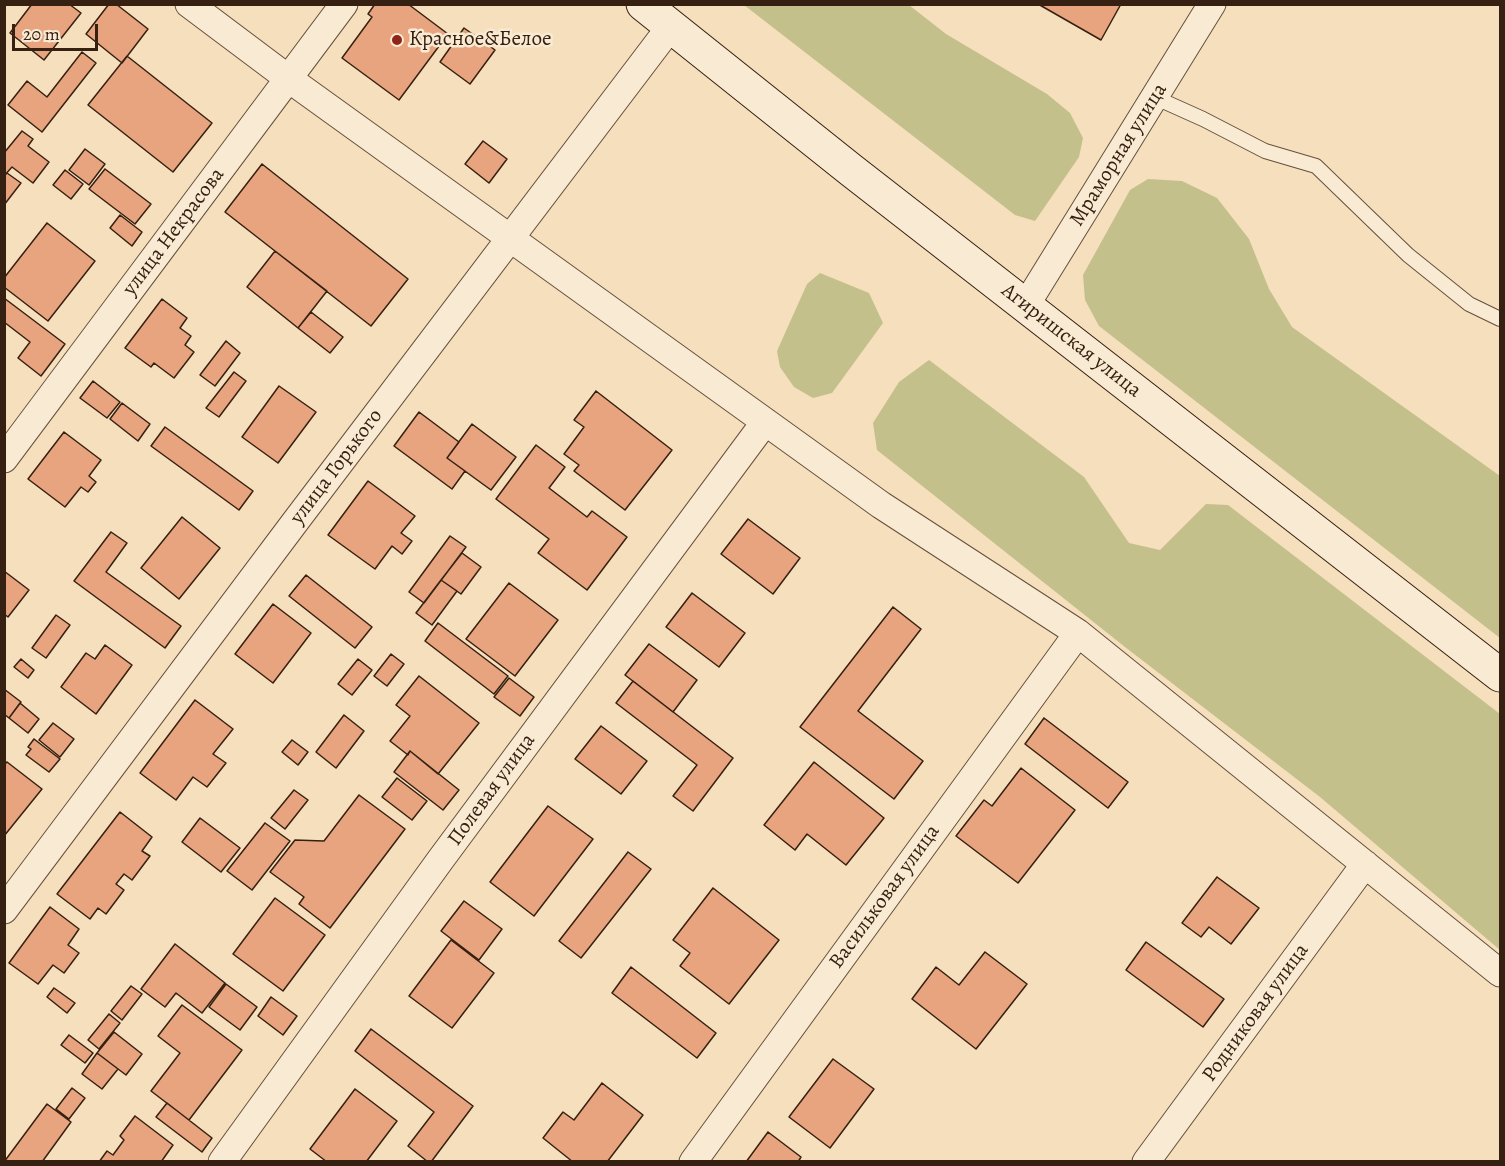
<!DOCTYPE html>
<html>
<head>
<meta charset="utf-8">
<style>
  body { margin:0 }
  #map { position:relative; width:1505px; height:1166px; overflow:hidden; background:#f6dfbc; font-family:Alegreya,serif }
  canvas { display:block }
  .frame { position:absolute; inset:0; border:6px solid #362011; pointer-events:none }
  .scale { position:absolute; left:12px; top:24px; width:86px; height:27px; box-sizing:border-box; border:3px solid #362011; border-top:0; padding-left:8px; font-size:18px; line-height:21px; white-space:nowrap; color:#362011; -webkit-text-stroke:4px #f9ead3; paint-order:stroke }
</style>
</head>
<body>
<div id="map">
<canvas width="1505" height="1166"></canvas>
<div class="frame"></div>
<div class="scale">20 m</div>
</div>
<script>
const ctx = document.querySelector('canvas').getContext('2d');
ctx.lineJoin = 'round';
function fill(path, color) { ctx.fillStyle = color; ctx.fill(path, 'evenodd'); }
const shape = rows => new Path2D(rows.map(r => 'M' + r).join(''));
function strokePath(path, color, width, dash) { ctx.strokeStyle = color; ctx.lineWidth = width; ctx.lineCap = dash ? 'butt' : 'round'; ctx.setLineDash(dash || []); ctx.stroke(path); }
function drawText(font, color, halo, rows, align = 'center') {
  ctx.font = font + ' Alegreya,serif'; ctx.lineWidth = 5; ctx.setLineDash([]); ctx.textBaseline = 'middle'; ctx.strokeStyle = halo; ctx.fillStyle = color; for (const [text, x, y, turn = 0] of rows) {
    ctx.save(); ctx.translate(x, y); ctx.rotate((+turn || 0) * Math.PI / 180); ctx.textAlign = isNaN(turn) ? turn : align; if (halo) ctx.strokeText(text, 0, 0); ctx.fillText(text, 0, 0); ctx.restore();
  }
}
const green = shape([
  [744,5,909,5,946,34,1047,94,1070,113,1083,138,1079,157,1035,221,1015,215],
  [1148,179,1182,181,1217,198,1249,239,1269,289,1292,327,1500,476,1500,638,1099,326,1085,300,1083,275,1130,190],
  [820,273,869,293,883,323,832,393,813,398,794,387,780,367,777,351,807,284],
  [929,360,1084,477,1129,543,1160,550,1206,504,1228,505,1500,714,1500,950,1320,797,1125,647,877,450,873,423,899,382]
]);
const building = shape([
  [32,4,69,4,81,13,44,60,10,33,32,4],
  [109,4,116,4,148,29,122,63,86,34,109,4],
  [375,4,408,4,448,34,399,100,342,58,372,17,368,14,375,4],
  [1038,4,1121,4,1101,40,1038,4],
  [464,28,495,50,470,84,440,62,464,28],
  [82,52,96,63,42,132,8,105,27,81,47,97,82,52],
  [127,56,212,123,173,172,88,105,127,56],
  [22,131,33,139,28,146,49,162,33,183,12,167,4,176,4,153,22,131],
  [483,141,507,159,489,183,465,164,483,141],
  [85,149,105,164,89,185,69,170,85,149],
  [262,164,408,279,371,326,225,212,262,164],
  [105,169,151,204,135,224,89,189,105,169],
  [65,170,83,184,71,199,53,185,65,170],
  [7,173,21,183,4,205,4,176,7,173],
  [120,215,142,232,132,246,110,228,120,215],
  [47,223,95,261,48,321,4,287,4,278,47,223],
  [275,251,327,291,298,328,247,287,275,251],
  [4,298,65,344,41,376,18,358,30,342,4,322,4,298],
  [162,299,187,318,180,328,191,336,185,345,194,352,174,378,154,363,151,367,125,348,162,299],
  [311,312,343,337,330,353,298,328,311,312],
  [226,341,240,353,215,386,200,375,226,341],
  [234,372,246,381,219,417,206,408,234,372],
  [93,381,120,402,107,418,80,398,93,381],
  [279,386,316,412,278,463,242,437,279,386],
  [596,391,672,450,625,510,574,471,579,465,564,454,584,427,574,420,596,391],
  [122,403,150,424,138,441,110,419,122,403],
  [419,412,459,442,447,458,465,471,452,489,394,446,419,412],
  [472,424,516,457,491,490,447,458,472,424],
  [165,427,253,491,239,510,151,446,165,427],
  [64,432,101,460,89,476,96,482,88,492,81,487,65,507,28,479,64,432],
  [536,445,565,467,549,488,587,517,592,511,627,537,587,590,538,553,549,539,496,499,536,445],
  [368,481,415,516,401,533,412,541,402,554,392,546,375,569,328,535,368,481],
  [182,517,220,548,179,599,141,568,182,517],
  [748,519,800,558,773,594,721,554,748,519],
  [111,532,127,543,106,572,181,626,165,648,74,581,111,532],
  [450,536,466,547,424,603,409,592,450,536],
  [462,553,481,567,461,594,441,580,462,553],
  [4,571,29,590,8,617,4,614,4,571],
  [306,575,372,627,355,648,289,596,306,575],
  [441,580,457,591,432,625,416,613,441,580],
  [509,583,558,620,515,676,466,639,509,583],
  [692,593,745,633,719,667,666,627,692,593],
  [273,604,311,633,273,683,235,654,273,604],
  [893,607,921,629,858,711,923,761,894,799,800,727,893,607],
  [56,615,70,625,46,658,32,648,56,615],
  [438,623,508,676,494,694,425,641,438,623],
  [649,644,697,680,673,712,625,675,649,644],
  [105,645,132,665,96,714,61,687,86,653,95,659,105,645],
  [391,654,404,664,387,686,374,676,391,654],
  [21,659,34,670,28,678,14,667,21,659],
  [358,659,372,670,352,695,338,684,358,659],
  [419,676,479,723,438,774,410,751,408,755,390,741,410,716,396,705,419,676],
  [509,678,534,697,520,716,494,697,509,678],
  [633,681,733,758,693,811,673,796,697,765,616,703,633,681],
  [4,689,21,702,9,718,4,714,4,689],
  [195,700,233,729,213,754,226,763,207,787,193,777,176,800,140,773,195,700],
  [20,703,39,719,28,733,9,718,20,703],
  [344,715,364,731,336,768,316,752,344,715],
  [1044,718,1128,782,1108,808,1025,744,1044,718],
  [53,723,74,739,60,757,39,740,53,723],
  [601,726,647,761,621,794,575,759,601,726],
  [34,739,60,759,49,772,26,755,31,749,28,747,34,739],
  [292,740,308,752,298,765,282,752,292,740],
  [410,751,459,790,443,810,394,772,410,751],
  [7,762,42,789,4,836,4,765,7,762],
  [814,762,884,818,846,865,807,834,795,850,764,825,814,762],
  [1021,768,1075,810,1018,883,956,836,984,800,992,806,1021,768],
  [397,778,427,801,412,820,382,797,397,778],
  [294,790,308,800,285,829,271,818,294,790],
  [359,795,405,829,330,928,299,904,304,897,270,872,295,840,324,841,359,795],
  [548,806,593,839,534,916,490,882,548,806],
  [120,812,152,837,142,851,150,856,132,880,124,874,116,884,124,890,106,914,98,908,90,919,57,894,120,812],
  [200,818,240,848,221,872,182,842,200,818],
  [265,823,290,841,252,890,227,871,265,823],
  [628,852,651,869,581,958,559,941,628,852],
  [1217,877,1259,908,1231,944,1209,927,1201,937,1182,923,1217,877],
  [713,888,779,940,729,1004,680,966,690,953,673,940,713,888],
  [275,898,325,935,283,991,233,954,275,898],
  [464,901,502,929,479,960,441,931,464,901],
  [50,907,79,929,68,945,79,953,64,973,53,965,38,984,9,963,50,907],
  [451,940,494,973,452,1028,409,996,451,940],
  [1146,942,1224,999,1203,1027,1126,970,1146,942],
  [175,944,225,983,202,1013,176,993,165,1007,141,989,175,944],
  [985,952,1027,984,976,1049,912,999,936,967,959,985,985,952],
  [631,967,716,1033,697,1058,612,993,631,967],
  [226,984,257,1007,240,1030,209,1007,226,984],
  [131,986,142,994,122,1020,111,1011,131,986],
  [54,988,75,1003,67,1013,47,997,54,988],
  [271,997,297,1016,283,1035,258,1016,271,997],
  [182,1005,242,1050,189,1120,151,1091,180,1053,158,1036,182,1005],
  [109,1014,120,1023,99,1049,88,1040,109,1014],
  [371,1029,473,1106,431,1162,428,1162,408,1146,434,1112,355,1051,371,1029],
  [114,1032,142,1054,126,1075,97,1053,114,1032],
  [69,1035,93,1053,85,1063,61,1045,69,1035],
  [97,1053,118,1069,102,1089,82,1074,97,1053],
  [833,1059,874,1089,830,1148,789,1117,833,1059],
  [602,1083,643,1115,607,1162,573,1162,543,1138,563,1112,574,1120,602,1083],
  [72,1088,85,1098,69,1119,56,1109,72,1088],
  [355,1089,397,1121,366,1162,327,1162,310,1149,355,1089],
  [167,1103,212,1138,202,1152,156,1117,167,1103],
  [47,1104,71,1122,42,1162,4,1162,47,1104],
  [135,1116,173,1145,161,1162,99,1162,107,1151,113,1155,124,1140,120,1136,135,1116],
  [768,1132,801,1157,798,1162,746,1162,768,1132]
]);
const lane = shape([
  [1154,97,1203,119,1265,151,1316,166,1408,255,1469,304,1500,319]
]);
const street = shape([
  [189,4,289,79,881,505,1078,633,1500,973],
  [1026,305,1212,4],
  [4,459,344,4],
  [4,910,295,522,671,26],
  [222,1162,441,859,765,422],
  [693,1162,1078,633],
  [1146,1162,1365,864]
]);
const secondary = shape([
  [643,4,851,170,1500,675]
]);
const markers = [
  [397,40,6,"#8f2418"]
];
const poiNames = [
  ["Красное&Белое",409,40]
];
const streetNames = [
  ["Мраморная улица",1119,155,-58],
  ["улица Некрасова",174,232,-53],
  ["Агиришская улица",1071,341,38],
  ["улица Горького",337,467,-53],
  ["Полевая улица",492,790,-54],
  ["Васильковая улица",885,897,-54],
  ["Родниковая улица",1256,1013,-54]
];
fill(green, '#c3c08c');
fill(building, '#e8a47f');
strokePath(building, '#362011', 1.5);
strokePath(lane, '#66503c', 16);
strokePath(street, '#66503c', 29);
strokePath(secondary, '#362011', 35);
strokePath(lane, '#f9ead3', 14);
strokePath(street, '#f9ead3', 27);
strokePath(secondary, '#f9ead3', 33);
for (const [x, y, r, color] of markers) { const dot = new Path2D(); dot.arc(x, y, r, 0, 2 * Math.PI); ctx.fillStyle = color; ctx.fill(dot); strokePath(dot, '#f9ead3', 2); }
drawText('21px', '#362011', '#f9ead3', poiNames, 'left');
drawText('21px', '#362011', '#f9ead3', streetNames);
</script>
</body>
</html>
